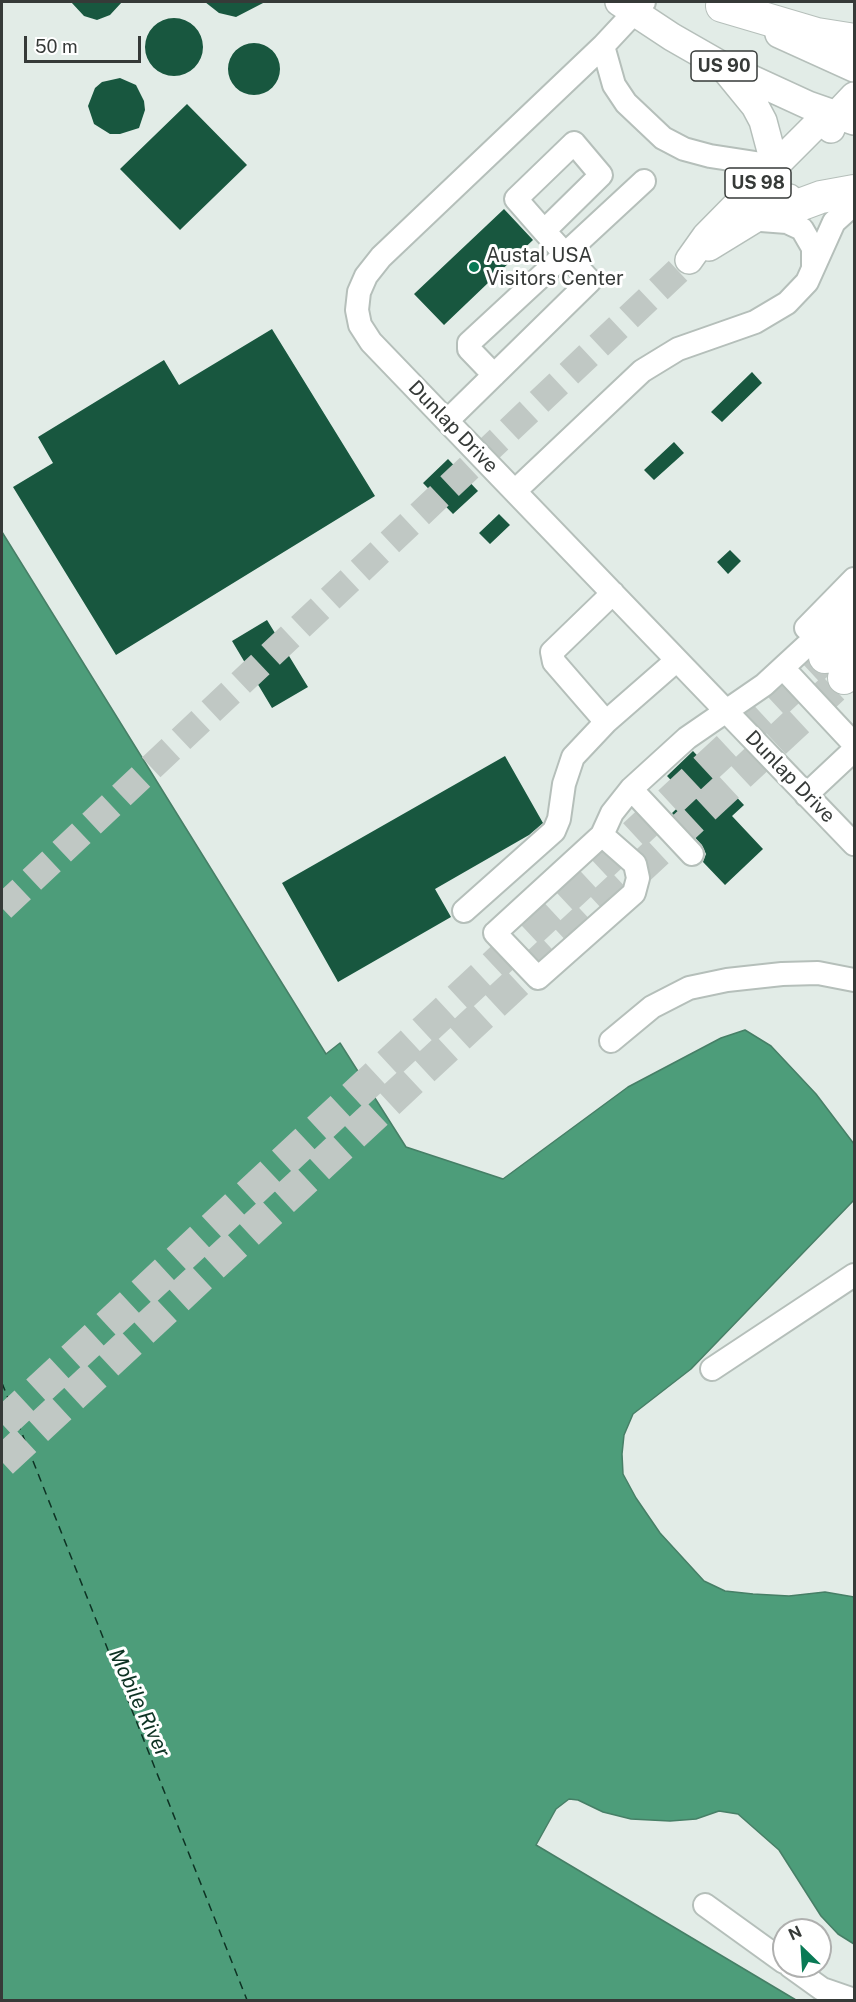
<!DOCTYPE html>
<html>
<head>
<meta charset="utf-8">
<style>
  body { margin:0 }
  #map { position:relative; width:856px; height:2002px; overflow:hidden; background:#e2ece7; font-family:"Public Sans",sans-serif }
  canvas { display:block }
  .frame { position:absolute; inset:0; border:3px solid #363a38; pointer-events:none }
  .north { position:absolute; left:772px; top:1918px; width:60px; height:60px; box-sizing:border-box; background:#fff; border:2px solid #afb0af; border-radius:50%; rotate:335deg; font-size:16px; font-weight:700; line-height:24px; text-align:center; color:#363a38 }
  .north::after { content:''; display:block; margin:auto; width:21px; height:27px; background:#097a55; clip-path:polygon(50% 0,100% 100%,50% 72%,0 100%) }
  .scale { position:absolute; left:24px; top:36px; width:117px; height:27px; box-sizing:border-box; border:3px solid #363a38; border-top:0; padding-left:8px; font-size:18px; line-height:21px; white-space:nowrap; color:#363a38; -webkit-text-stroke:4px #fff; paint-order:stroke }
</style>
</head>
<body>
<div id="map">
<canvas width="856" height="2002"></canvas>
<div class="frame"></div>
<div class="north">N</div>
<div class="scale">50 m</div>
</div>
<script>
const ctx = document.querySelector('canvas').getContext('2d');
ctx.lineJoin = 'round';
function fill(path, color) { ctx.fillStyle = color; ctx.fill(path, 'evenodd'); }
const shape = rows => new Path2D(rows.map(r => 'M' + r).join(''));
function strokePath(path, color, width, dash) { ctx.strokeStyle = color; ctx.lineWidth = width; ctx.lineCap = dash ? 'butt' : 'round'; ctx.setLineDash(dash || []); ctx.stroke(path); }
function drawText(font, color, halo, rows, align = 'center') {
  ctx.font = font + ' "Public Sans",sans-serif'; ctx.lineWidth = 6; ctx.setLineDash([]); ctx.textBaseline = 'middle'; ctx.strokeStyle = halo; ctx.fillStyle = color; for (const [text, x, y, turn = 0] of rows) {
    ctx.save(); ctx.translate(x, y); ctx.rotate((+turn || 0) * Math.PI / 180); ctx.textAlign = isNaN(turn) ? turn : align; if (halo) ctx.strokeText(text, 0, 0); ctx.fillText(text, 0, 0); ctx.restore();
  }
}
const water = shape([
  [2,532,326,1054,340,1043,406,1147,503,1179,628,1087,721,1038,745,1030,771,1046,816,1094,854,1144,854,1200,691,1369,633,1414,624,1435,622,1454,623,1474,636,1498,660,1533,704,1581,725,1591,753,1594,789,1596,825,1592,854,1597,854,1944,838,1934,821,1916,779,1850,738,1814,719,1811,696,1819,670,1821,631,1819,603,1812,578,1800,569,1799,556,1809,536,1845,796,2000,2,2000,2,532]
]);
const ferry = shape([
  [2,1383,247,2000]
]);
const building = shape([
  [71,2,122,2,110,15,97,20,84,16],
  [205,2,265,2,236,17,219,13],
  '145 47a29 29 0 1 1 58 0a29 29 0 1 1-58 0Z',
  '228 69a26 26 0 1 1 52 0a26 26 0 1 1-52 0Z',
  [120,78,136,85,144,101,145,110,139,128,120,134,110,134,94,124,88,106,95,88,102,82],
  [187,104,247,165,180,230,120,169],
  [504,209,533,240,444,325,414,294],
  [272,329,375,496,116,655,13,487,53,463,38,437,164,360,179,385],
  [752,372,762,383,722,422,711,412],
  [674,442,684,453,654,480,644,470],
  [448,459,478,491,453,514,423,483],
  [499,514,510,525,490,544,479,533],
  [730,550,741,561,728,574,717,562],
  [267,620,308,687,272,708,232,641],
  [693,751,744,805,732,816,763,849,725,885,703,862,706,854,702,845,672,813,688,798,667,776],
  [505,756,543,823,529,835,435,889,451,917,338,982,282,883]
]);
const majorTunnel = shape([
  [2,908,680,269]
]);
const highwayTunnel = shape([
  [2,1424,825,657],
  [2,1462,844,678]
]);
const minor = shape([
  [644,2,603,46,381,257,366,276,359,292,357,310,360,325,371,342,854,844],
  [603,46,614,85,626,103,663,138,684,149,710,156,775,166],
  [761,220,787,222,802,229,813,248,813,267],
  [494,375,469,349,469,343,644,181],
  [447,421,590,281,544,231,516,199,574,143,601,175,544,231],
  [515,491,642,371,678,349,755,322,787,303,807,282,834,222,854,204],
  [806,628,854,579],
  [783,668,854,744],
  [606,722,554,662,552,652,613,593],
  [631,789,692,854],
  [806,795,854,750],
  [602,835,635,864,638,878,634,893,538,978,495,933,602,835],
  [602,835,612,813,631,789,687,738,764,685,854,602],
  [464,911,554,831,559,819,564,784,573,757,606,722,677,660],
  [611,1041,652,1007,689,988,727,980,782,974,818,973,854,980],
  [712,1369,854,1275],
  [705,1905,784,1962],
  [790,1966,822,1989,854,2000]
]);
const major = shape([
  [619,2,672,37,721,65,808,105,854,121],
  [779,34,854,68],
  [728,73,755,106,763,121,775,166],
  [831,129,836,115,854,96],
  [709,247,789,198],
  [689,260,706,236,775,166,816,125,836,115]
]);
const highway = shape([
  [722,6,817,34,854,40],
  [771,208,794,207,821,197,854,191],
  [825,657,854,630],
  [844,678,854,668]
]);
const markers = [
  [474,267,6,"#097a55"]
];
const shields = [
  [724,66,66],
  [758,183,66]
];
const shieldNames = [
  ["US 90",724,66],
  ["US 98",758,183]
];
const poiNames = [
  ["Austal USA",486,256],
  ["Visitors Center",486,279]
];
const streetNames = [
  ["Dunlap Drive",453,427,46],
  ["Dunlap Drive",790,777,46]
];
const waterNames = [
  ["Mobile River",139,1703,65]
];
fill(water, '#4d9d7a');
strokePath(water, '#467f66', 1.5);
strokePath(ferry, '#0d3223', 1.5, [8, 6]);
fill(building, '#18573f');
strokePath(majorTunnel, '#c0c8c4', 27, [27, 14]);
strokePath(highwayTunnel, '#c0c8c4', 32, [32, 16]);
strokePath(minor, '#b5bfba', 26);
strokePath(major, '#b5bfba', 30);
strokePath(highway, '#b5bfba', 34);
strokePath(minor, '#fff', 22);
strokePath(major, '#fff', 27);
strokePath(highway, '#fff', 32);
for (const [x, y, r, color] of markers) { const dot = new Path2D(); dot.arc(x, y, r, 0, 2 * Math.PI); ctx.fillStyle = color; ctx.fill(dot); strokePath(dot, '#fff', 2); }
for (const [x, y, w] of shields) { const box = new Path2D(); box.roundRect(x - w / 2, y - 15, w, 30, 4.5); ctx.fillStyle = '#fff'; ctx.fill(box); strokePath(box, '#363a38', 1.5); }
drawText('bold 18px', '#363a38', null, shieldNames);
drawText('20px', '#363a38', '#fff', poiNames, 'left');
drawText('20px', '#363a38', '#fff', streetNames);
drawText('italic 21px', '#0d3223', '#fff', waterNames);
</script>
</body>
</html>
